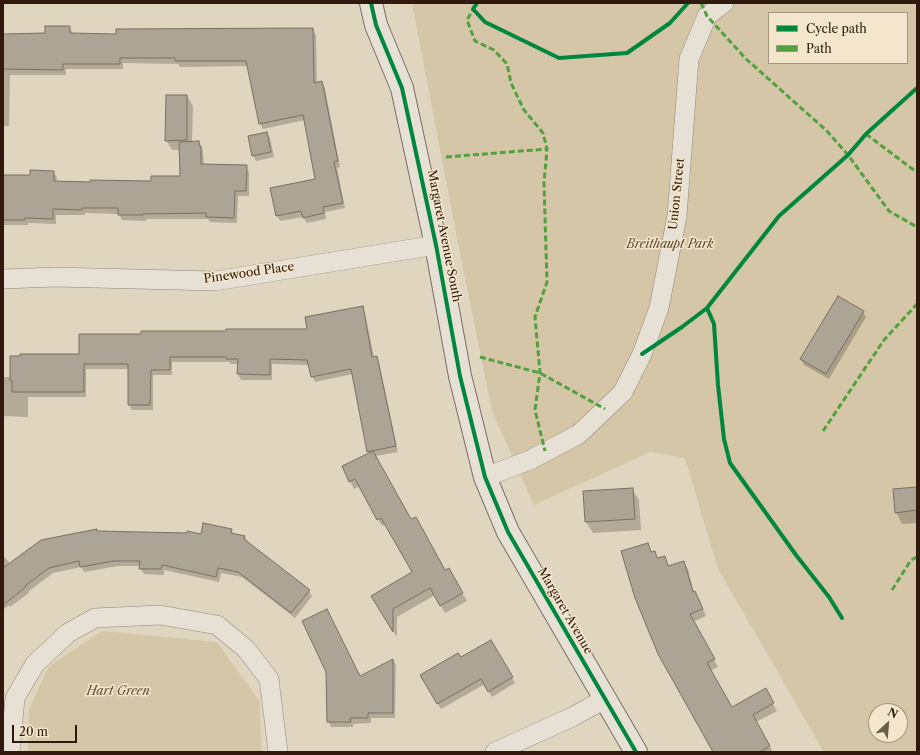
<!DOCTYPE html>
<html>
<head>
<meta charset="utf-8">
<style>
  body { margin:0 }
  #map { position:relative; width:920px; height:755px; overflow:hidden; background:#e0d5bf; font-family:"Libre Caslon Text",serif }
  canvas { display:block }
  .frame { position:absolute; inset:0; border:4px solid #2f1a0d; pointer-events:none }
  .legend { position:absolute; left:768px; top:12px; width:140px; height:52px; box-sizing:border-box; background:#f4e6cc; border:1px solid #a59480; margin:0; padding:5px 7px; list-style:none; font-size:12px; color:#2f1a0d }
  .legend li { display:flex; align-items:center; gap:8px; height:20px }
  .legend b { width:20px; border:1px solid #a59480 }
  .north { position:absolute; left:868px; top:703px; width:40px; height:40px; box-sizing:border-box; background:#f4e6cc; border:1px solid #a59480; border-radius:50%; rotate:26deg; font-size:11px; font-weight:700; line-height:16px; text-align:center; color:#2f1a0d }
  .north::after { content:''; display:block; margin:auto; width:14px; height:18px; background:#6d5b4b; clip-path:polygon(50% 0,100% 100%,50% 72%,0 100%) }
  .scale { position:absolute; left:12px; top:725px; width:65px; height:18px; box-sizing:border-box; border:2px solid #2f1a0d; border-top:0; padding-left:5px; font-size:12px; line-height:14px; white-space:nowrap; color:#2f1a0d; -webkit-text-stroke:3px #f4e6cc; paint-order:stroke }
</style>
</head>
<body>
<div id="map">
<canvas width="920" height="755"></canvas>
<div class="frame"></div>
<ul class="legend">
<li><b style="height:5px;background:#00873e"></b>Cycle path</li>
<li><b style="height:5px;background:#52a13e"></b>Path</li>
</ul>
<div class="north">N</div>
<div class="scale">20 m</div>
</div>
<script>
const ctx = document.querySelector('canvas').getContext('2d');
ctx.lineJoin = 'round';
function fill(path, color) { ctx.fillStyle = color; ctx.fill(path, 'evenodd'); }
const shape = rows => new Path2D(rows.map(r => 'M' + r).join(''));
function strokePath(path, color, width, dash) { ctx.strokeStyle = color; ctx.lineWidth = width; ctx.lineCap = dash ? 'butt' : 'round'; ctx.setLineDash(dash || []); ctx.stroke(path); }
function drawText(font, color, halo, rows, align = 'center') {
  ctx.font = font + ' "Libre Caslon Text",serif'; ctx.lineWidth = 3; ctx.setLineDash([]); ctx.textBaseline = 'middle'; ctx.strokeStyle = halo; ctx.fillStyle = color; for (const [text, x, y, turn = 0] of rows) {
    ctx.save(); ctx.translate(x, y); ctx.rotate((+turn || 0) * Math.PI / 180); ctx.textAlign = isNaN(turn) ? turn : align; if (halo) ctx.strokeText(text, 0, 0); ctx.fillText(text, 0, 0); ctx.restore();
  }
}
const green = shape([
  [412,3,917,3,917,752,824,752,718,569,685,458,650,452,534,505,492,411,458,243],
  [769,13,907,13,907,63,769,63],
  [876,711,900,711,900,735,876,735],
  [102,631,217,642,260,702,261,752,82,752,28,751,29,709,49,666]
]);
const shadow = shape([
  [69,27,73,34,117,35,313,29,316,35,317,84,322,82,325,88,340,167,337,168,345,208,325,212,326,219,307,223,303,217,280,221,277,216,272,189,317,180,305,120,263,129,260,123,248,66,180,67,178,64,123,63,123,69,66,69,66,75,10,75,9,126,3,126,3,35,46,34],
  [187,96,193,106,192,143,199,142,202,148,203,152,204,165,246,166,249,172,249,196,238,196,237,223,210,222,208,219,146,219,146,221,122,220,119,214,85,213,85,215,56,215,56,224,28,223,28,225,3,225,3,176,31,176,53,172,57,177,56,182,152,182,181,177,180,150,172,150,166,140],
  [267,133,270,138,274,157,256,161,253,155],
  [362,307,365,313,374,357,376,357,379,362,398,452,375,456,411,521,445,571,448,569,467,601,445,613,435,595,397,617,397,637,373,596,413,573,386,524,382,526,360,486,354,489,350,481,370,454,368,451,353,374,315,382,312,376,309,365,272,364,272,380,241,380,238,374,238,364,231,364,229,362,172,362,172,375,153,375,153,410,132,410,129,404,129,369,86,369,86,397,28,397,28,417,3,416,3,425,3,377,11,377,142,336,308,330],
  [863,312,866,317,829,379,804,365,801,359],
  [917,488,917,523,902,524,896,512],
  [632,489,639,500,641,530,593,533,586,522],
  [231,530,234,534,244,536,248,542,309,591,312,596,295,618,242,577,221,573,219,582,164,570,164,575,144,574,140,568,140,566,118,566,84,572,81,567,53,573,28,592,29,593,10,607,9,605,3,610,3,555,10,564,97,532,201,535],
  [647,544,652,553,655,552,658,559,664,557,669,566,683,562,688,569,694,592,699,599,706,616,693,622,718,667,711,670,731,708,765,690,777,711,756,722,773,752,714,752],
  [491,641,515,683,492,697,485,684,441,709,421,675,461,659],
  [393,660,396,665,395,718,371,718,371,723,353,724,353,727,331,727,328,721]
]);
const building = shape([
  [45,26,70,26,70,33,116,34,116,29,313,28,314,83,322,81,338,161,334,162,343,203,323,207,324,213,303,218,301,211,276,216,270,188,315,179,303,115,259,124,246,61,175,61,175,58,120,58,120,64,63,64,63,70,3,69,3,34,45,33,45,26],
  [166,95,187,95,187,140,165,141,166,95],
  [267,132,271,152,252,156,248,136,267,132],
  [199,141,199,146,201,146,201,164,247,165,246,191,235,191,234,218,206,217,206,213,143,214,143,215,118,215,118,208,82,208,82,210,53,209,53,219,25,218,25,220,3,220,3,175,30,175,30,170,54,171,54,181,90,182,90,180,151,181,151,176,180,176,179,142,199,141],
  [838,296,864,311,826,374,800,359,838,296],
  [363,306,372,357,377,356,396,446,367,452,351,369,311,377,307,360,270,359,270,375,237,374,238,359,226,359,226,357,170,357,170,370,151,370,150,405,128,405,128,364,84,364,84,392,12,392,12,381,10,381,10,356,20,356,20,354,79,354,79,334,141,334,141,331,226,331,226,329,307,329,305,317,363,306],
  [373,451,411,519,416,517,445,570,449,568,463,593,440,606,430,588,393,609,393,632,371,596,412,572,381,518,377,520,355,479,349,482,342,466,373,451],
  [917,487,917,510,895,513,893,489,917,487],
  [633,488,635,519,585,522,583,491,633,488],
  [203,523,232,529,231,533,245,536,244,539,310,590,291,613,238,572,218,568,216,577,162,565,161,569,139,569,140,561,114,561,80,567,79,561,49,568,25,586,26,587,3,605,3,568,41,540,97,529,97,531,187,533,187,531,201,534,203,523],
  [648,543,651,552,655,551,657,558,665,556,668,566,684,561,693,592,695,591,703,609,690,614,715,659,707,663,732,707,766,688,774,703,753,715,770,746,760,752,713,752,658,654,635,598,621,551,648,543],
  [327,609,360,676,393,659,393,713,368,713,368,718,350,718,351,722,327,722,326,672,302,621,327,609],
  [491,640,513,677,488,692,481,679,437,704,420,675,458,653,461,657,491,640]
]);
const street = shape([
  [3,279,55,277,215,281,436,245],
  [485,477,530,460,579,434,623,392,642,354,659,308,677,216,689,59,707,16,724,3],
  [10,752,15,698,35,664,68,633,95,618,160,615,217,625,246,649,269,679,278,752],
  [495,752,572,717,605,699]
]);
const secondary = shape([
  [371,3,376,25,402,88,436,245,460,376,485,477,508,532,636,752]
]);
const quiet = shape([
  [701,3,707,16,746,59,827,131,848,155,889,211,917,227],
  [475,6,467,20,475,41,494,50,507,64,511,83,524,110,543,133,547,149,544,183,547,282,535,317,540,373,535,410,545,451],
  [866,134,911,168,917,172],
  [446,157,547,149],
  [480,357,540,373,605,409],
  [823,431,884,340,917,304],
  [892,590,911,560,917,557]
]);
const cycleway = shape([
  [371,3,376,25,402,88,436,245,460,376,485,477,508,532,636,752],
  [477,3,473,9,485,22,559,58,627,53,670,23,688,3],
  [707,308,714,324,718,385,724,439,730,463,796,555,829,597,842,618],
  [642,354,682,327,707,308,779,216,848,155,866,134,917,88]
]);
const streetNames = [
  ["Union Street",677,194,-84],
  ["Margaret Avenue South",444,236,79],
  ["Pinewood Place",249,273,-8],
  ["Margaret Avenue",565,611,60]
];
const parkNames = [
  ["Breithaupt Park",670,245],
  ["Hart Green",118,692]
];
fill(green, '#d6c6a8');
fill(shadow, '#0003');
fill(building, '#aca495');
strokePath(building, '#797063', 1);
strokePath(street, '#92897b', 20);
strokePath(secondary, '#797063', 24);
strokePath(street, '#e6e0d5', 19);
strokePath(secondary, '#e6e0d5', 22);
strokePath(quiet, '#52a13e', 3, [6, 3]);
strokePath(cycleway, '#00873e', 4);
drawText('12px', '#2f1a0d', '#f4e6cc', streetNames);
drawText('italic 12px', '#5f4a36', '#f4e6cc', parkNames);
</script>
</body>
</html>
